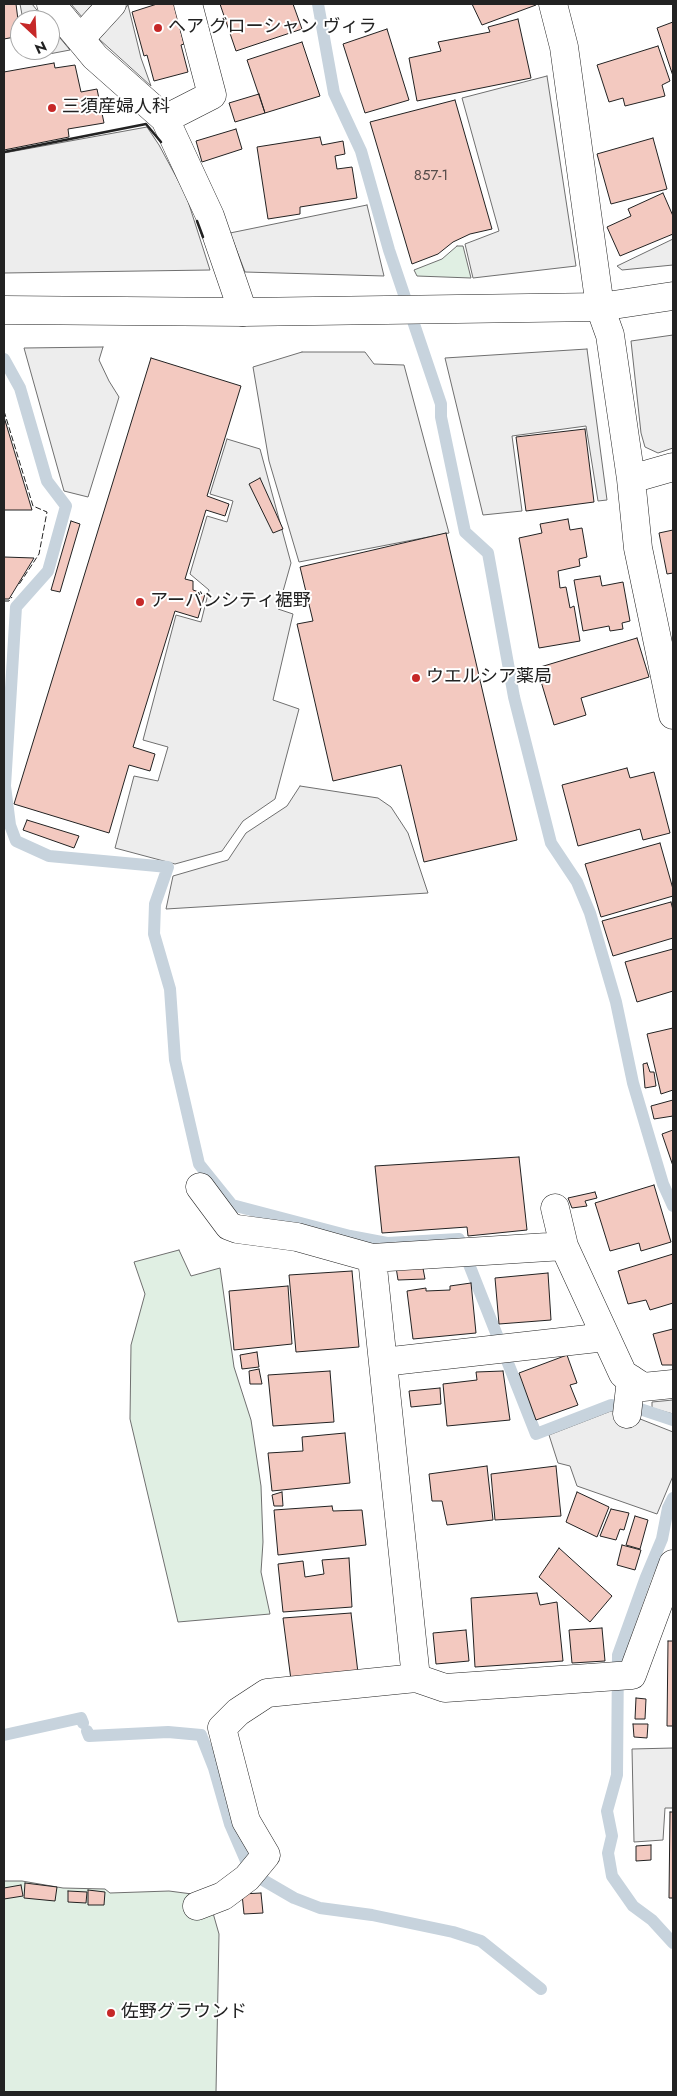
<!DOCTYPE html>
<html>
<head>
<meta charset="utf-8">
<style>
  body { margin:0 }
  #map { position:relative; width:677px; height:2096px; overflow:hidden; background:#fff; font-family:Jost,sans-serif }
  canvas { display:block }
  .frame { position:absolute; inset:0; border:5px solid #222; pointer-events:none }
  .north { position:absolute; left:10px; top:10px; width:50px; height:50px; box-sizing:border-box; background:#fff; border:1px solid #a7a7a7; border-radius:50%; rotate:155deg; font-size:14px; font-weight:700; line-height:20px; text-align:center; color:#222 }
  .north::after { content:''; display:block; margin:auto; width:18px; height:22px; background:#c62828; clip-path:polygon(50% 0,100% 100%,50% 72%,0 100%) }
</style>
</head>
<body>
<div id="map">
<canvas width="677" height="2096"></canvas>
<div class="frame"></div>
<div class="north">N</div>
</div>
<script>
const ctx = document.querySelector('canvas').getContext('2d');
ctx.lineJoin = 'round';
function fill(path, color) { ctx.fillStyle = color; ctx.fill(path, 'evenodd'); }
const shape = rows => new Path2D(rows.map(r => 'M' + r).join(''));
function strokePath(path, color, width, dash) { ctx.strokeStyle = color; ctx.lineWidth = width; ctx.lineCap = dash ? 'butt' : 'round'; ctx.setLineDash(dash || []); ctx.stroke(path); }
function drawText(font, color, halo, rows, align = 'center') {
  ctx.font = font + ' Jost,"Noto Sans JP",sans-serif'; ctx.lineWidth = 4; ctx.setLineDash([]); ctx.textBaseline = 'middle'; ctx.strokeStyle = halo; ctx.fillStyle = color; for (const [text, x, y, turn = 0] of rows) {
    ctx.save(); ctx.translate(x, y); ctx.rotate((+turn || 0) * Math.PI / 180); ctx.textAlign = isNaN(turn) ? turn : align; if (halo) ctx.strokeText(text, 0, 0); ctx.fillText(text, 0, 0); ctx.restore();
  }
}
const green = shape([
  [457,246,463,246,471,278,417,276,414,270,442,259,457,246],
  [179,1250,191,1276,220,1268,234,1367,251,1420,261,1486,263,1542,261,1572,270,1614,178,1622,130,1419,131,1345,145,1294,134,1262,179,1250],
  [4,1881,22,1881,63,1888,105,1889,110,1893,169,1891,192,1894,213,1913,219,1934,216,2092,4,2092,4,1881]
]);
const parking = shape([
  [20,4,32,4,45,20,23,20,20,4],
  [71,4,93,4,82,17,71,4],
  [128,5,141,58,151,86,99,39,128,5],
  [50,26,70,50,28,58,27,50,50,50,50,26],
  [547,76,576,266,473,278,465,244,499,231,462,98,547,76],
  [147,127,159,145,186,195,210,270,4,273,4,153,147,127],
  [367,205,384,276,245,272,230,233,367,205],
  [673,239,673,265,622,270,617,266,673,239],
  [673,335,673,448,658,453,645,447,641,433,631,341,673,335],
  [103,347,99,360,109,381,119,397,88,497,64,491,24,348,103,347],
  [587,349,607,500,598,501,586,426,512,436,522,511,483,515,445,358,587,349],
  [302,352,365,352,374,364,404,365,449,533,299,562,269,461,253,367,302,352],
  [227,439,260,449,291,563,278,609,293,614,273,700,299,709,275,799,243,821,222,851,175,864,115,848,134,776,158,781,168,747,143,740,176,615,201,622,209,590,190,574,207,516,227,522,233,501,210,494,227,439],
  [300,786,378,798,391,807,408,833,428,893,166,909,173,876,228,860,246,833,287,806,300,786],
  [673,1400,673,1414,652,1408,652,1402,673,1400],
  [611,1411,620,1411,673,1432,673,1476,657,1514,577,1486,570,1466,558,1463,549,1435,611,1411],
  [673,1748,673,1808,665,1808,663,1840,634,1842,632,1749,673,1748]
]);
const stream = shape([
  [318,4,334,93,361,151,389,250,441,404,441,417,465,532,488,553,514,697,551,843,577,882,590,913,616,1002,633,1083,663,1184,673,1206],
  [4,359,20,388,47,481,66,506,48,571,16,607,5,786,10,825,16,841,49,856,168,867,155,904,154,934,170,989,175,1060,199,1164,232,1205,350,1236,387,1243,459,1239,536,1434,611,1405,640,1409,673,1420],
  [673,1498,668,1508,662,1539,646,1577,618,1655,617,1775,607,1811,612,1836,608,1853,612,1876,633,1906,652,1920,673,1943],
  [87,1731,89,1736,168,1732,201,1735,214,1768,230,1824,247,1863,263,1880,294,1898,320,1908,372,1915,453,1932,481,1941,541,1989],
  [4,1735,81,1718,83,1723]
]);
const building = shape([
  [4,4,16,4,20,36,4,39,4,4],
  [157,4,174,4,184,44,181,45,188,72,154,81,147,55,144,56,132,12,157,4],
  [220,4,293,4,302,29,236,51,220,4],
  [472,4,535,4,536,5,482,25,472,4],
  [518,19,531,78,417,101,409,58,441,51,438,42,490,32,488,27,518,19],
  [673,22,673,76,657,28,673,22],
  [387,29,409,100,365,113,343,44,387,29],
  [302,42,320,96,265,113,247,60,302,42],
  [658,46,670,81,662,85,665,96,625,106,623,98,609,102,597,65,658,46],
  [54,63,55,68,75,65,81,92,97,89,104,123,68,129,69,137,4,150,4,72,54,63],
  [259,94,265,113,235,122,229,103,259,94],
  [455,100,492,229,470,234,453,242,438,254,412,264,370,122,455,100],
  [236,129,242,149,202,162,196,141,236,129],
  [320,137,322,145,343,141,345,154,335,156,337,169,352,167,357,198,300,207,300,214,268,219,257,147,320,137],
  [653,138,667,189,611,204,597,154,653,138],
  [663,193,673,216,673,234,620,256,607,227,631,216,628,209,663,193],
  [151,358,241,386,207,496,229,504,225,516,206,510,185,579,193,581,193,590,205,594,198,618,175,611,133,747,155,754,150,771,129,765,109,833,14,804,151,358],
  [4,417,32,510,4,510,4,417],
  [585,429,594,502,526,511,516,437,585,429],
  [260,478,283,529,273,533,249,484,260,478],
  [568,519,570,530,582,528,587,557,579,559,580,566,558,571,560,588,566,587,570,608,574,606,580,641,539,648,519,538,542,533,540,524,568,519],
  [71,521,80,524,60,592,51,590,71,521],
  [673,530,673,573,667,574,659,533,673,530],
  [446,533,517,840,424,862,401,765,333,781,297,624,313,621,300,567,446,533],
  [4,557,34,558,9,599,4,599,4,557],
  [600,576,602,586,623,582,630,621,622,623,623,629,610,631,609,626,583,631,574,580,600,576],
  [637,638,649,677,581,698,586,715,554,725,537,668,637,638],
  [627,768,630,778,654,772,670,833,643,840,640,829,578,846,562,785,627,768],
  [27,820,79,836,74,848,23,830,27,820],
  [660,843,673,889,673,896,601,917,585,864,660,843],
  [671,902,673,910,673,938,613,956,602,921,671,902],
  [673,949,673,991,637,1002,625,962,673,949],
  [673,1028,673,1090,661,1094,647,1034,673,1028],
  [647,1063,650,1072,654,1072,656,1086,645,1088,643,1064,647,1063],
  [673,1100,673,1116,654,1119,651,1106,673,1100],
  [673,1130,673,1166,662,1134,673,1130],
  [519,1157,527,1230,468,1236,467,1227,382,1233,375,1166,519,1157],
  [654,1185,671,1242,641,1251,639,1243,610,1251,595,1203,654,1185],
  [595,1192,597,1198,585,1201,587,1206,572,1208,568,1198,595,1192],
  [673,1254,673,1303,650,1310,646,1300,628,1304,618,1271,673,1254],
  [422,1263,425,1279,398,1280,396,1267,422,1263],
  [352,1271,359,1347,296,1352,289,1275,352,1271],
  [548,1273,551,1320,499,1324,495,1278,548,1273],
  [471,1283,476,1333,413,1339,407,1291,426,1288,426,1291,450,1290,450,1286,471,1283],
  [288,1286,292,1344,234,1350,229,1291,288,1286],
  [673,1329,673,1365,662,1365,653,1334,673,1329],
  [257,1352,259,1367,242,1369,240,1355,257,1352],
  [567,1355,577,1383,570,1385,578,1405,536,1420,519,1373,567,1355],
  [259,1369,262,1384,250,1384,249,1371,259,1369],
  [330,1371,334,1422,273,1426,268,1375,330,1371],
  [503,1371,510,1420,447,1426,443,1384,477,1380,476,1372,503,1371],
  [440,1388,441,1404,411,1407,409,1391,440,1388],
  [345,1433,350,1483,272,1491,268,1453,303,1451,302,1437,345,1433],
  [487,1466,493,1520,447,1525,442,1501,432,1501,429,1474,487,1466],
  [556,1466,561,1516,495,1520,491,1474,556,1466],
  [282,1492,283,1506,274,1506,272,1495,282,1492],
  [577,1492,609,1507,597,1537,566,1522,577,1492],
  [332,1506,333,1511,362,1510,366,1545,278,1555,274,1510,332,1506],
  [611,1509,629,1513,624,1530,620,1529,616,1540,600,1536,611,1509],
  [635,1516,648,1520,640,1549,626,1545,635,1516],
  [622,1545,641,1550,635,1570,617,1565,622,1545],
  [559,1548,612,1596,590,1622,539,1577,559,1548],
  [349,1558,352,1607,283,1612,278,1564,303,1561,305,1577,324,1574,322,1560,349,1558],
  [537,1593,540,1605,557,1602,563,1661,475,1667,471,1598,537,1593],
  [351,1613,358,1673,291,1680,283,1618,351,1613],
  [602,1628,605,1661,572,1663,569,1630,602,1628],
  [466,1630,469,1661,436,1664,433,1633,466,1630],
  [668,1641,673,1641,673,1726,667,1726,668,1641],
  [636,1698,646,1699,645,1719,635,1719,636,1698],
  [633,1724,648,1724,647,1738,634,1737,633,1724],
  [670,1812,673,1812,673,1898,669,1898,670,1812],
  [651,1845,651,1860,636,1861,636,1846,651,1845],
  [25,1883,57,1887,55,1901,24,1898,25,1883],
  [21,1885,23,1896,4,1899,4,1888,21,1885],
  [88,1890,105,1892,104,1905,88,1905,88,1890],
  [68,1891,87,1892,86,1903,68,1902,68,1891],
  [261,1893,263,1913,244,1914,242,1894,261,1893]
]);
const minor = shape([
  [51,4,95,57,165,119,210,216,243,312],
  [553,4,564,47,600,307,610,335,631,479,638,548,673,715],
  [80,39,112,4],
  [165,119,212,95,188,4],
  [631,479,673,467],
  [200,1187,229,1226,237,1229,297,1237,372,1258,564,1246,623,1374,643,1387,673,1384],
  [555,1208,564,1246],
  [372,1258,416,1678],
  [383,1362,606,1337],
  [627,1414,631,1379],
  [197,1906,223,1896,247,1878,266,1855,246,1821,222,1728,238,1712,267,1693,416,1678,445,1688,632,1675,673,1564]
]);
const tertiary = shape([
  [4,310,243,312,600,307,673,296]
]);
const fence = shape([
  [4,411,33,506,47,512,39,554,18,586],
  [4,601,9,601,12,597]
]);
const wall = shape([
  [4,152,146,124,161,142],
  [197,221,203,237]
]);
const markers = [
  [158,28,5,"#c62828"],
  [52,108,5,"#c62828"],
  [140,602,5,"#c62828"],
  [416,678,5,"#c62828"],
  [111,2013,5,"#c62828"]
];
const numberNames = [
  ["857-1",431,176]
];
const poiNames = [
  ["ヘア グローシャン ヴィラ",168,28],
  ["三須産婦人科",62,108],
  ["アーバンシティ裾野",150,602],
  ["ウエルシア薬局",426,678],
  ["佐野グラウンド",121,2013]
];
fill(green, '#e0efe3');
strokePath(green, '#6f6f6f', 1);
fill(parking, '#ededed');
strokePath(parking, '#6f6f6f', 1);
strokePath(stream, '#c7d3dd', 12);
fill(building, '#f3c9c0');
strokePath(building, '#222', 1);
strokePath(minor, '#222', 29);
strokePath(tertiary, '#222', 29);
strokePath(minor, '#fff', 28);
strokePath(tertiary, '#fff', 28);
strokePath(fence, '#222', 1, [6, 2.5]);
strokePath(wall, '#222', 2.5);
for (const [x, y, r, color] of markers) { const dot = new Path2D(); dot.arc(x, y, r, 0, 2 * Math.PI); ctx.fillStyle = color; ctx.fill(dot); strokePath(dot, '#fff', 2); }
drawText('15px', '#564c4a', null, numberNames);
drawText('18px', '#222', '#fff', poiNames, 'left');
</script>
</body>
</html>
